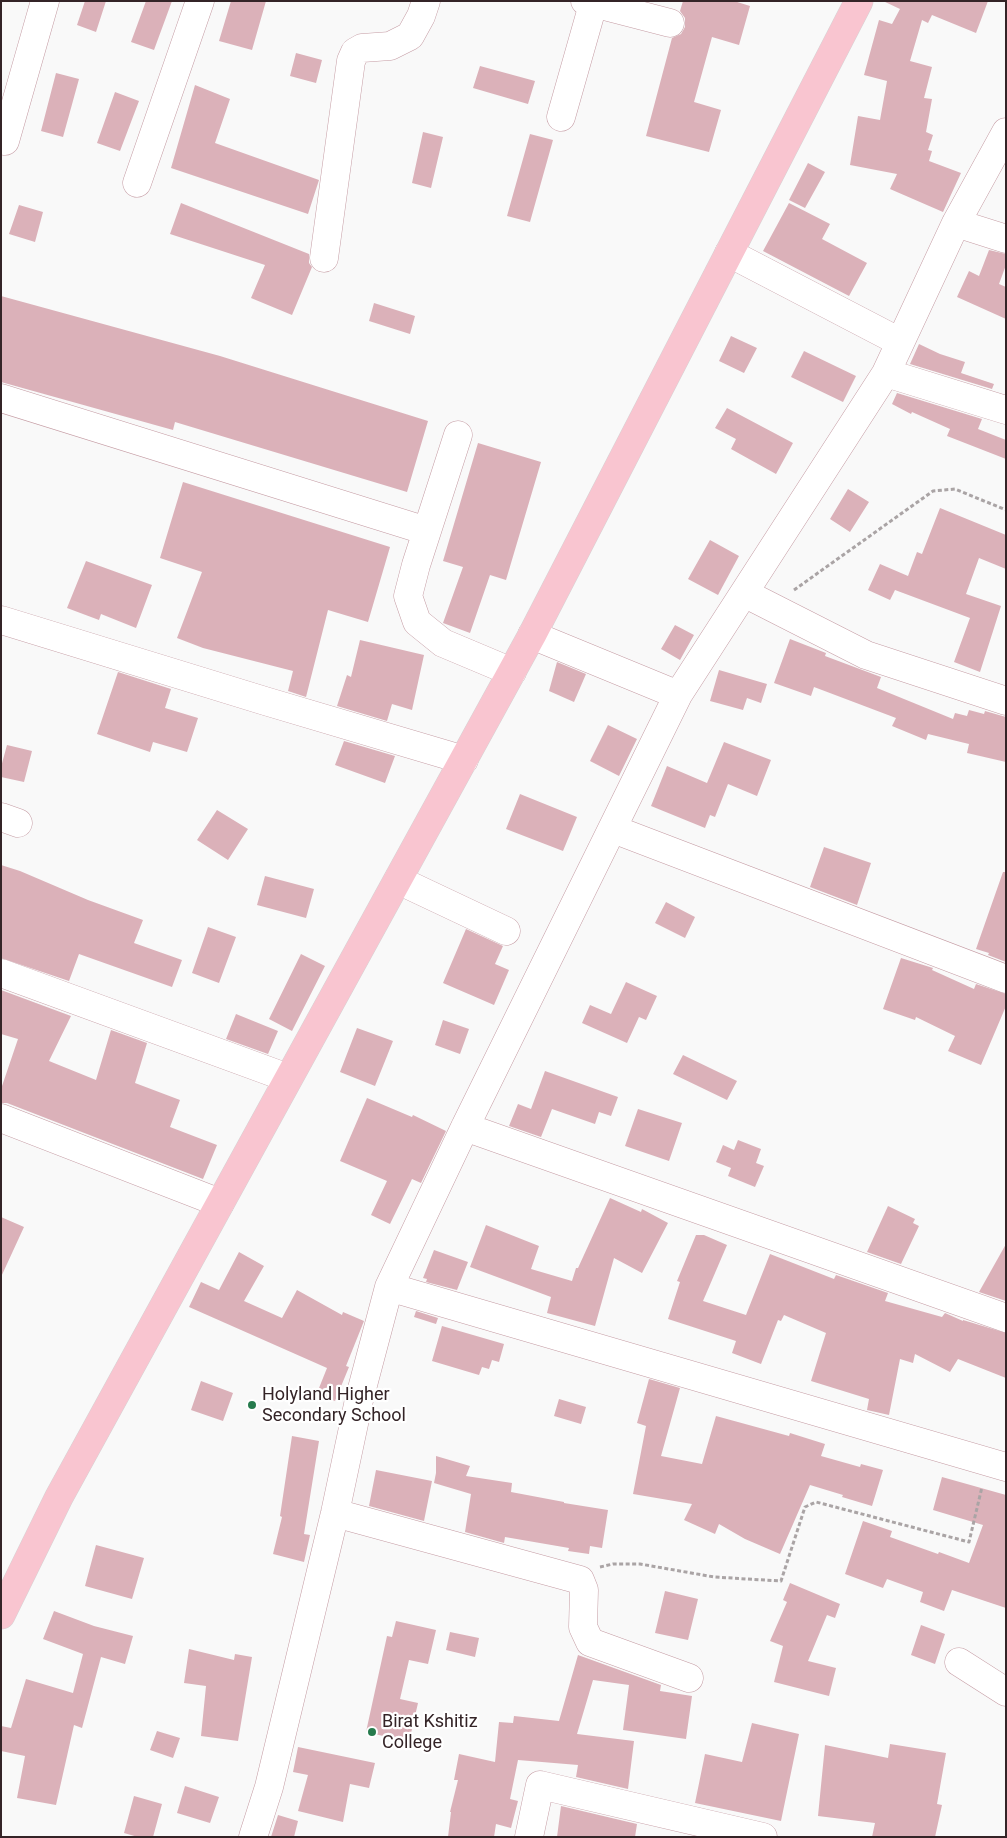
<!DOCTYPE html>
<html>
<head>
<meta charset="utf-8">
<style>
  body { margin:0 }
  #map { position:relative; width:1007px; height:1838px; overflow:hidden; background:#f9f9f9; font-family:Roboto,sans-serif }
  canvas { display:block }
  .frame { position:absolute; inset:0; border:2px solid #342427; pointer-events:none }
</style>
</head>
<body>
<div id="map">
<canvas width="1007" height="1838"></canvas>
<div class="frame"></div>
</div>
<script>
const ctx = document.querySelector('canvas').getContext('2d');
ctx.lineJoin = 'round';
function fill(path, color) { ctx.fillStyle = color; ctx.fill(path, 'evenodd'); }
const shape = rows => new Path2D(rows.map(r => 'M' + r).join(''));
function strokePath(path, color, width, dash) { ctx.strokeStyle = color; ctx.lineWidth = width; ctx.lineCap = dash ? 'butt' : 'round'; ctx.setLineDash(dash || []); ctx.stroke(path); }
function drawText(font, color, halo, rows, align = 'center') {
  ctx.font = font + ' Roboto,sans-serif'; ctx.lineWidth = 4.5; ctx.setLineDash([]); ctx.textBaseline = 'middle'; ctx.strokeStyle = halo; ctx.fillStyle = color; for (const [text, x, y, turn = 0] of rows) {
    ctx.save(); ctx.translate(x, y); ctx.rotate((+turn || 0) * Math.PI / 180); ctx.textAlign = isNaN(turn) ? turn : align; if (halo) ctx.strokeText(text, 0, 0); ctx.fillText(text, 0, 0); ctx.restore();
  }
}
const building = shape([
  [85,1,106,1,96,32,77,25],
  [146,1,172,1,154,50,131,42],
  [231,1,266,1,252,50,219,41],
  [683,1,734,1,750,6,739,45,712,37,694,102,721,110,709,152,646,136,672,38,681,34,685,27,685,18,680,11],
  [883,1,988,1,976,33,932,15,928,23,922,20,910,61,932,67,924,98,932,99,926,132,933,135,928,150,932,151,929,161,961,173,943,212,890,189,897,174,850,165,858,116,880,120,887,81,864,75,879,20,892,24,900,9],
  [296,53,322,60,316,83,290,76],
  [480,66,535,81,528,104,473,88],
  [56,73,79,79,63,137,41,131],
  [195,85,230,99,215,143,319,180,308,214,171,168],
  [115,92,139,101,120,151,97,143],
  [423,132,443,137,431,188,412,183],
  [530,134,553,140,530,222,507,216],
  [808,163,825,172,805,208,789,200],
  [181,203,309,254,309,263,312,267,292,315,251,298,265,265,170,234],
  [789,203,830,224,822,239,867,263,849,296,763,251],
  [19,205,43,212,35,242,9,234],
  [989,250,1006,254,1006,265,999,284,1006,287,1006,319,957,297,969,271,979,276],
  [1,296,220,356,428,421,407,492,175,422,173,430,1,382],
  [374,303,415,316,410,334,369,321],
  [731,336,757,348,744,373,719,361],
  [919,344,940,354,965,362,961,373,994,384,992,389,910,364],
  [804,351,856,376,843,402,791,377],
  [897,393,982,419,978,429,1006,440,1006,459,947,436,950,429,912,412,911,414,892,404],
  [727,408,793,443,776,474,731,449,736,439,715,428],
  [478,443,541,462,506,580,490,575,470,633,443,623,463,567,443,561],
  [183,482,390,547,368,622,328,610,306,697,288,691,293,671,203,648,177,638,202,572,160,558],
  [848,489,869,502,850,532,830,519],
  [940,508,1006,535,1006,569,979,558,966,594,1001,606,980,672,954,662,970,618,895,590,890,600,868,590,880,564,908,576,917,552,922,554],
  [710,540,739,556,718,595,688,579],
  [86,561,152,585,136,628,101,614,99,620,67,608],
  [675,625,694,635,680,660,661,649],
  [790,639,826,653,825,656,881,677,877,688,953,719,955,713,967,716,969,710,984,714,985,711,1006,717,1006,762,967,753,969,744,928,734,926,740,892,726,896,718,814,687,811,696,774,683],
  [360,640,424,655,412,710,392,704,387,721,337,706,347,675,351,677],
  [557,662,586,674,574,702,549,691],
  [719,670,767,684,761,703,747,698,743,710,710,701],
  [118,672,171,689,165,708,198,718,187,752,153,742,150,752,97,734],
  [608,725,637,739,619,776,590,761],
  [344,741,395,756,385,783,335,765],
  [724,742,771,760,757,796,728,784,715,817,710,815,705,828,651,806,667,766,707,783],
  [7,745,32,751,24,782,1,777,1,767],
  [520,794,577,817,563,851,506,829],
  [217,810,248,829,228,860,197,840],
  [824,847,871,863,857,905,810,887],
  [1,865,20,871,88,900,143,920,134,943,182,960,172,987,79,954,69,981,1,958],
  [1003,872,1006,872,1006,962,988,955,989,953,976,949],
  [265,876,314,889,306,918,257,905],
  [666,902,695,917,685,938,655,923],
  [208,927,236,937,219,983,192,973],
  [466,929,503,946,495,964,509,970,494,1005,443,983],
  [301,954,325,966,292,1031,269,1019],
  [901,958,933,968,932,970,974,989,976,984,1006,994,1006,1006,981,1065,948,1051,955,1036,916,1017,915,1020,883,1009],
  [626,982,657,996,646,1020,639,1017,627,1043,582,1023,590,1005,611,1014],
  [1,990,71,1016,49,1061,96,1080,111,1030,147,1043,135,1083,180,1100,170,1127,217,1145,203,1179,7,1103,1,1103,1,1089,18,1039,1,1034],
  [236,1014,278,1031,268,1054,226,1039],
  [443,1020,469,1029,460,1054,435,1045],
  [357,1028,393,1041,375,1086,340,1072],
  [683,1055,737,1081,727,1100,673,1074],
  [545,1071,618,1097,611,1116,599,1112,595,1124,552,1109,541,1137,509,1126,518,1104,531,1109],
  [367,1098,412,1117,413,1115,446,1131,421,1183,412,1179,390,1224,371,1215,387,1181,340,1161],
  [638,1109,682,1123,669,1161,625,1146],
  [738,1140,761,1149,756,1163,764,1166,755,1187,728,1176,731,1168,716,1162,723,1145,734,1150],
  [610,1198,641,1212,642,1209,668,1223,642,1273,614,1258,595,1326,547,1313,551,1297,470,1267,486,1225,539,1246,531,1269,572,1281,576,1268,578,1268],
  [888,1206,915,1219,913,1223,919,1226,901,1264,867,1252],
  [1,1217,24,1227,1,1277],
  [696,1235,704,1235,727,1245,703,1301,746,1315,770,1254,834,1279,836,1275,888,1293,885,1301,942,1317,945,1313,963,1321,963,1320,1006,1333,1006,1378,958,1359,950,1372,915,1354,913,1363,900,1359,889,1415,867,1410,869,1399,811,1381,826,1333,784,1315,781,1321,778,1320,761,1364,732,1353,736,1341,668,1319,680,1282,677,1281],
  [1006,1244,1006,1301,979,1292],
  [434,1250,468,1262,457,1290,426,1282,427,1279,423,1278],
  [239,1252,264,1266,244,1301,282,1318,297,1290,342,1315,343,1312,364,1321,346,1366,349,1367,335,1401,317,1393,327,1368,189,1307,201,1282,219,1290],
  [416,1311,438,1318,436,1324,414,1317],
  [442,1326,504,1344,499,1362,492,1360,489,1369,482,1367,479,1375,432,1361],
  [649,1379,680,1388,661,1456,702,1464,716,1416,789,1436,790,1433,825,1444,821,1456,860,1467,861,1464,883,1470,872,1506,842,1497,843,1495,810,1485,780,1554,745,1539,719,1524,715,1534,684,1520,692,1504,633,1494,646,1426,637,1423],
  [201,1381,233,1393,223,1421,191,1410],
  [559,1399,586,1407,581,1424,554,1416],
  [292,1436,319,1441,304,1534,310,1535,304,1562,273,1554,282,1517,280,1516],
  [436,1456,470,1466,466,1476,512,1483,511,1492,564,1502,564,1503,608,1510,602,1548,590,1546,589,1554,568,1551,569,1548,505,1537,504,1543,465,1532,471,1494,434,1483,436,1473],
  [376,1470,432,1481,424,1521,369,1506],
  [942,1477,1006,1495,1006,1608,952,1590,944,1611,920,1602,923,1592,887,1579,883,1588,845,1574,863,1521,892,1531,890,1537,938,1554,939,1552,969,1563,983,1525,933,1510],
  [96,1545,144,1558,132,1599,85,1586],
  [790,1583,840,1604,835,1618,827,1615,808,1661,836,1668,829,1696,774,1682,783,1646,770,1641,787,1602,783,1600],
  [665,1591,698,1599,688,1640,655,1633],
  [54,1611,94,1626,133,1636,125,1664,101,1657,82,1728,74,1725,56,1805,17,1798,25,1756,1,1751,1,1726,11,1728,26,1679,73,1693,83,1654,43,1639],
  [396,1621,436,1630,428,1664,409,1660,400,1699,418,1703,409,1742,366,1732,387,1636,392,1637],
  [921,1625,945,1634,935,1664,911,1655],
  [450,1632,479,1638,475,1657,446,1650],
  [189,1649,234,1660,235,1654,252,1657,238,1741,201,1736,206,1686,184,1683],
  [578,1655,661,1685,660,1691,692,1696,686,1739,623,1730,629,1685,593,1680,577,1734,634,1741,628,1789,576,1777,578,1765,518,1760,510,1799,518,1801,511,1828,496,1824,494,1837,448,1837,451,1812,450,1812,458,1780,454,1780,459,1754,495,1762,499,1722,513,1723,514,1716,559,1721],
  [752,1723,799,1734,781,1821,695,1803,705,1754,742,1762],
  [157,1731,180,1738,173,1758,150,1750],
  [890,1744,946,1753,937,1804,942,1805,935,1837,872,1837,875,1823,818,1816,825,1745,888,1758],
  [298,1747,375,1763,369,1788,350,1784,343,1822,298,1811,308,1775,293,1772],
  [185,1786,219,1797,210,1823,177,1813],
  [134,1796,162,1804,153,1837,138,1837,124,1833],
  [561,1806,637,1824,635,1837,557,1837],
  [278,1815,298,1821,294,1837,271,1837]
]);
const path = shape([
  [794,590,933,491,955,489,1006,510],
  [600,1567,613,1564,640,1564,714,1577,781,1581,805,1507,816,1502,969,1542,982,1487]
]);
const minor = shape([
  [585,1,670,23],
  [561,117,594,1],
  [5,141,45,1],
  [137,183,200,1],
  [956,223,1006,239],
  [729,253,900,342],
  [324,258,351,61,355,52,362,48,390,46,410,36,421,16,426,1],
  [886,373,1006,410],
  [1,398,427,531],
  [458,435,416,565,408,596,417,622,443,643,512,672],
  [744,593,866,655,1006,701],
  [1,620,265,701,464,760],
  [532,635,678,695],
  [1,817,18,823],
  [613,829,1006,979],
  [398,880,506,931],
  [1,973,288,1078],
  [1,1118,220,1203],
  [465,1127,1006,1318],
  [389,1287,1006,1467],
  [335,1513,580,1580,584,1590,583,1627,590,1642,689,1678],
  [959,1662,1006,1692],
  [253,1837,269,1787,335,1513,359,1400,389,1287,465,1127,678,695,886,373,956,223,1006,132],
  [529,1837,540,1785,763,1837]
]);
const major = shape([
  [1,1615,59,1497,532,635,859,1]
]);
const markers = [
  [252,1405,5,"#267b4d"],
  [372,1732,5,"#267b4d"]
];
const poiNames = [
  ["Holyland Higher",262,1395],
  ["Secondary School",262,1416],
  ["Birat Kshitiz",382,1722],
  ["College",382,1743]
];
fill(building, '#dbb1b9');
strokePath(minor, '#c59ca4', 29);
strokePath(major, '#d6d3d4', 29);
strokePath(path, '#aaa4a5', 3, [4, 2.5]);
strokePath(minor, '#fff', 28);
strokePath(major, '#f9c5d0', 28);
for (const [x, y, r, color] of markers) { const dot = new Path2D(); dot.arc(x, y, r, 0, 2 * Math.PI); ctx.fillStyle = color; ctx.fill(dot); strokePath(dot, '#fff', 2); }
drawText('18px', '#342427', '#fff', poiNames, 'left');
</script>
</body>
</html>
